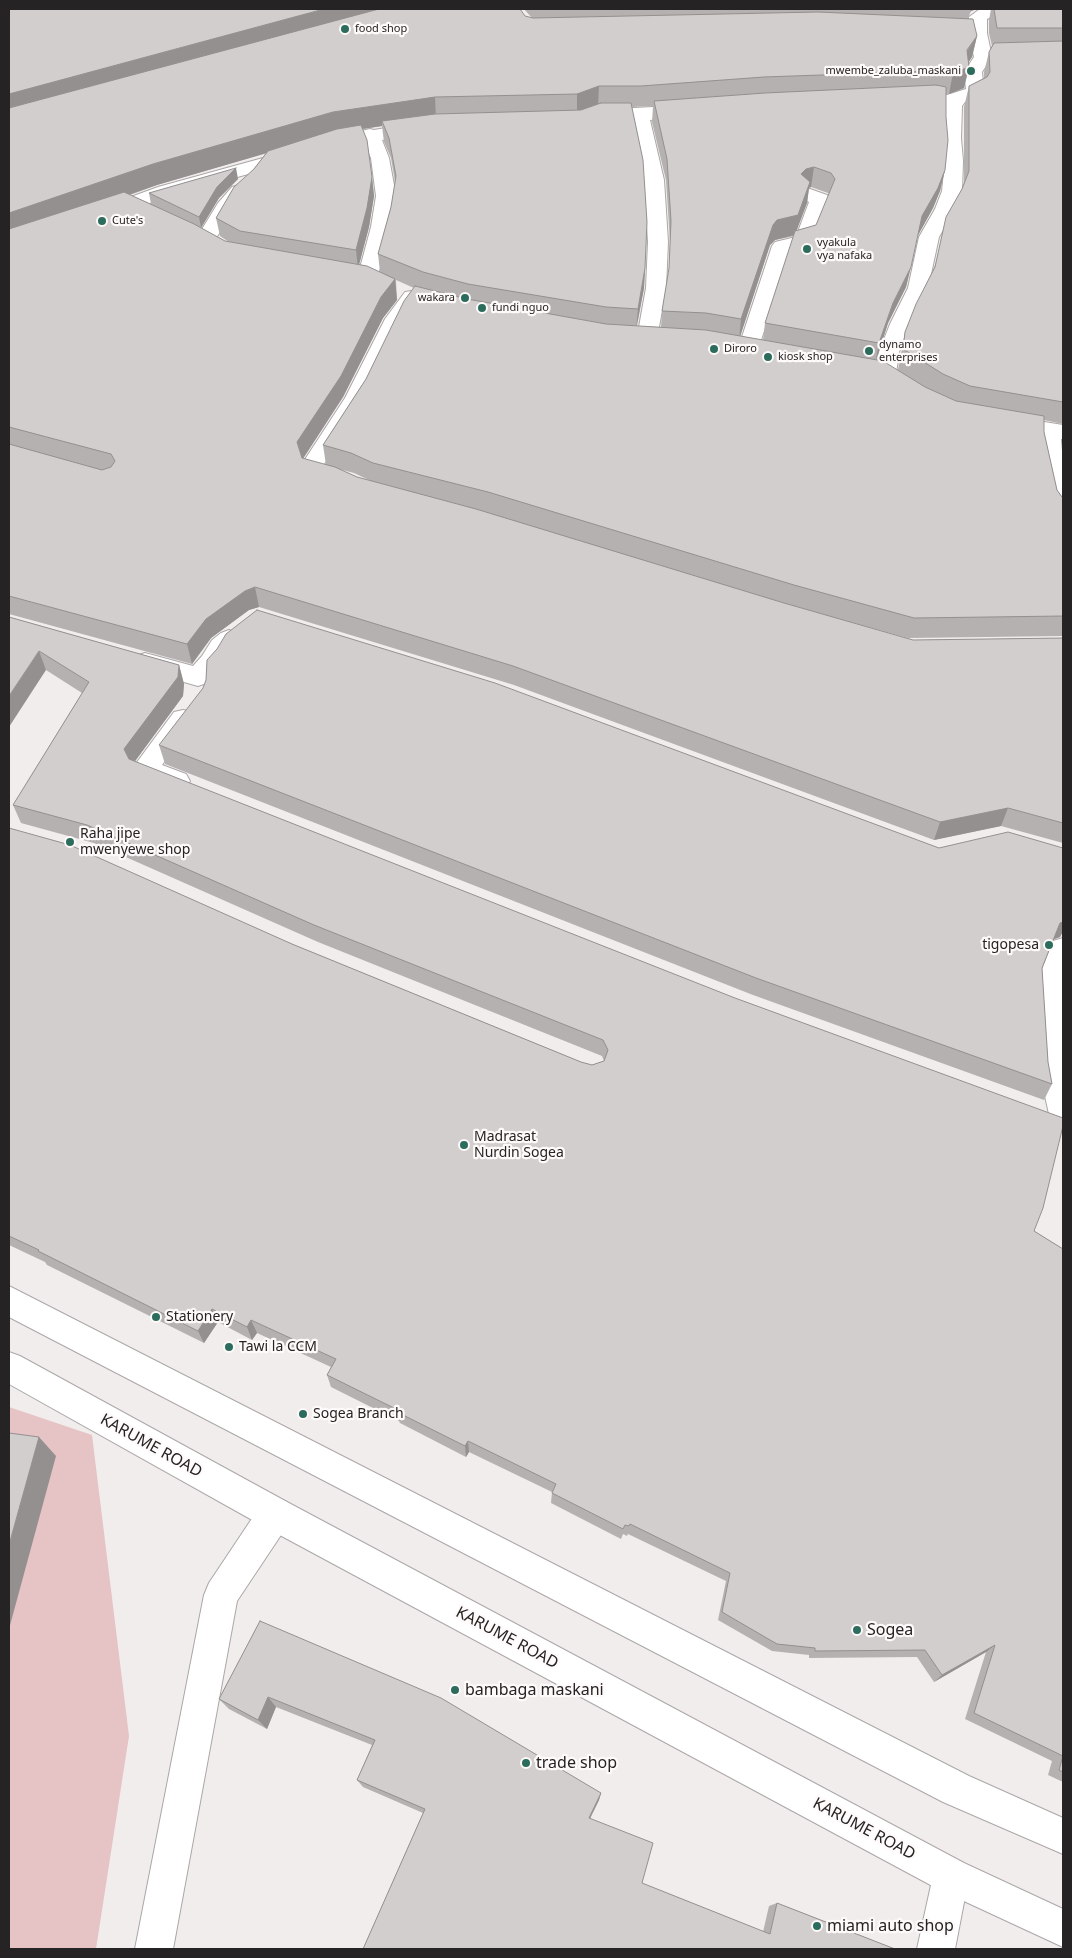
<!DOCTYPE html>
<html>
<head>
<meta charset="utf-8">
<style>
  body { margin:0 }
  #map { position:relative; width:1072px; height:1958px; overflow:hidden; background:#f2eded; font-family:"Noto Sans",sans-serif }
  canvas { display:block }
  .frame { position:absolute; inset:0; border:10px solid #252323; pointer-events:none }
</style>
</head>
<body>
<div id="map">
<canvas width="1072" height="1958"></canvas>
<div class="frame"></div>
</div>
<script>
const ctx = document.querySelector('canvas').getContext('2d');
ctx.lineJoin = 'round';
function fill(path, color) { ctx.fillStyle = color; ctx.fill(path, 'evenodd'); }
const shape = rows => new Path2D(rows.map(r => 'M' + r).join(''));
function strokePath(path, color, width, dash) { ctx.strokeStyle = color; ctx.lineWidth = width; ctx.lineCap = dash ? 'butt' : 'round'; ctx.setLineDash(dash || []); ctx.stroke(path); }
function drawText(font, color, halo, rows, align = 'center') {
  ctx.font = font + ' "Noto Sans",sans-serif'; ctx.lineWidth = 4.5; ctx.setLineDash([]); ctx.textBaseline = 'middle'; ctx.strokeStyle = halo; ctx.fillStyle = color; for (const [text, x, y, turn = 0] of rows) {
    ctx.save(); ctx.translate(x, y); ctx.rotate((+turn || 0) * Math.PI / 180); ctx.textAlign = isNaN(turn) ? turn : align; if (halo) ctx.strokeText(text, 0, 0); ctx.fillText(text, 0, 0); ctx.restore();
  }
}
const green = shape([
  [9,1407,92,1435,129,1736,96,1949,9,1949]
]);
const minor = shape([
  [980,9,999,9,995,15,987,19,987,33,992,57,982,72,984,92,981,96,965,102,962,106,961,138,963,161,962,191,955,209,939,237,928,288,910,324,899,352,896,374,892,379,885,381,878,379,874,374,879,352,890,324,908,288,919,237,935,209,942,191,945,161,943,138,944,106,908,105,902,104,899,100,902,96,908,95,947,95,966,89,964,72,974,57,969,33,969,17,980,9],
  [691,105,698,107,700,111,698,115,650,120,664,180,668,242,666,288,657,338,654,343,647,345,640,343,637,338,646,288,648,242,644,180,632,121,596,122,589,120,587,116,589,112,596,110,691,105],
  [420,122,427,124,429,128,427,132,382,140,389,158,396,196,391,227,377,279,374,283,367,285,360,283,357,279,371,227,376,196,371,158,364,143,329,150,322,148,320,144,322,140,370,129,374,130,420,122],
  [263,158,270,160,272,164,270,168,172,195,112,217,105,219,98,217,95,213,98,209,158,187,263,158],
  [239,185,246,187,249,191,236,206,213,243,206,245,199,243,196,239,218,203,232,187,239,185],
  [810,189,827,195,830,199,814,241,811,245,791,250,758,349,755,354,748,356,741,354,738,349,772,246,775,242,796,237,809,202,803,199,800,195,803,191,810,189],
  [412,291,419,292,422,297,404,321,366,399,324,464,324,467,348,474,351,479,348,484,340,487,306,477,302,464,345,398,385,319,405,292,412,291],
  [1007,416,1063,425,1063,439,1061,439,1063,462,1063,518,1055,516,1052,510,1039,452,1039,435,999,428,996,423,999,418,1007,416],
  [229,630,237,633,241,639,237,645,229,652,220,668,207,683,198,686,145,671,136,668,133,662,136,656,145,653,193,666,202,656,212,640,221,633,229,630],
  [183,710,192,712,195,719,162,765,186,774,190,781,186,788,177,791,136,776,132,769,174,712,183,710],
  [1063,938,1063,1127,1053,1123,1049,1114,1041,1078,1036,985,1053,941,1063,938],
  [275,1497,287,1502,292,1514,287,1526,237,1601,173,1949,135,1949,204,1595,209,1583,263,1502,275,1497],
  [951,1858,964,1863,969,1876,955,1949,917,1949,933,1876,938,1863,951,1858]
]);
const primary = shape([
  [9,1286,969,1776,1063,1818,1063,1854,943,1802,9,1317,9,1286],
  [9,1352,20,1356,287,1502,964,1863,1063,1909,1063,1947,938,1889,263,1526,9,1384,9,1352]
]);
const wall = shape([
  [9,9,525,16,532,18,524,9,977,9,971,11,970,13,968,19,977,36,972,57,968,62,969,67,964,88,949,94,946,94,945,170,940,191,933,208,917,237,906,287,888,323,876,360,898,370,905,332,934,268,964,183,964,107,969,86,984,78,984,72,989,52,992,46,989,33,989,20,991,9,1063,9,1063,424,1044,420,1044,432,1057,490,1062,497,1063,498,1063,636,908,638,829,616,913,640,1063,638,1063,843,1001,826,934,840,514,685,259,607,249,610,211,638,192,664,9,614,9,615],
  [653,106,652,122,666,180,670,242,669,273,662,311,661,327,637,326,644,288,645,268,632,107],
  [382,126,384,142,391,158,395,182,391,207,378,254,380,272,359,264,369,227,374,196,372,177,363,129],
  [266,153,216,218,220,236,229,242,225,241,201,228,219,198,238,179,149,193,151,204,130,195,157,185],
  [811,187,828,193,829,195,816,225,796,231,807,203,809,188],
  [794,236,765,323,763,340,740,336,770,245,775,240],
  [396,280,414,288,366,379,323,445,326,465,303,459,343,397,383,318,397,300],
  [339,469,354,473,371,481,357,477],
  [9,617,179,665,184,684,183,696,135,761,1034,1231,1063,1249,1063,1782,1048,1775,1052,1761,965,1719,986,1652,934,1682,917,1657,809,1658,809,1655,772,1651,718,1620,726,1581,628,1534,627,1536,623,1534,621,1539,551,1503,552,1492,469,1452,466,1457,400,1423,399,1421,331,1387,327,1375,331,1367,257,1333,252,1340,218,1322,204,1343,47,1265,45,1262,9,1245,9,828,292,944,581,1062,592,1065,604,1061,602,1056,318,942,94,843,21,823,13,805,82,693,46,670],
  [159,745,939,848,1063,848,1063,931,1060,937,1053,940,1042,968,1048,1062,1052,1084,1044,1100,753,995,165,764],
  [260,1621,601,1793,599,1800,590,1819,642,1883,763,1932,769,1906,777,1903,895,1949,363,1949,423,1813,363,1787,357,1780,372,1745,276,1707,267,1729,229,1709,219,1699]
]);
const shadedWall = shape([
  [324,9,403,9,9,116,9,94],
  [971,9,977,9,971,11,970,13],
  [977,36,972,57,964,69,969,67,964,88,949,94,953,73],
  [599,86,598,107,577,115,577,94],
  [435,97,436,118,382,121,382,126,336,133,157,185,9,236,9,213,153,164,333,112],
  [814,167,811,187,809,188,807,203,795,235,775,240,770,245,739,340,741,319,773,225,801,174,806,169],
  [236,168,238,179,219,198,201,228,199,217,217,187],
  [945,170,940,191,933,208,917,237,922,216],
  [372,177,374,196,369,227,358,269,356,250],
  [911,267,906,287,888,323,875,364,879,343,893,303],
  [645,268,644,288,636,329,638,309],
  [395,279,397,300,383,318,343,397,300,463,297,442,381,297],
  [255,587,259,607,249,610,211,638,192,664,187,644,206,619,245,591],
  [39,651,46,670,9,727,9,696],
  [179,665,184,684,183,696,130,768,124,749],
  [1008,808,1001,826,934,840,940,822],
  [1063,922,1063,931,1060,937,1051,940,1060,923],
  [212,1309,218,1322,204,1343,198,1331],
  [251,1320,257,1333,252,1340,247,1327],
  [39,1437,56,1456,9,1629,9,1545],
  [468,1441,469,1452,466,1457,465,1446],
  [995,1645,986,1652,934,1682,942,1675],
  [268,1697,276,1707,267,1729,258,1720],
  [601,1793,599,1800,587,1824,589,1818]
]);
const building = shape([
  [9,9,324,9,9,94,9,9],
  [379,9,520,9,525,16,533,18,818,12,973,19,977,36,967,50,969,67,953,73,936,71,764,77,641,86,599,86,577,94,435,97,333,112,153,164,9,213,9,108,379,9],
  [994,9,1063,9,1063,28,997,28,994,9],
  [1063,41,1063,402,970,386,943,374,903,349,905,332,916,304,935,267,946,217,962,189,969,171,969,86,987,77,990,72,989,52,994,43,1063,41],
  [936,85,946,87,946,117,948,140,945,170,938,188,922,216,911,267,893,303,879,343,765,323,795,231,816,225,835,179,831,173,814,167,806,169,801,174,810,182,798,215,777,220,773,225,741,319,706,313,662,311,669,268,671,221,667,159,654,101,765,93,936,85],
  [601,103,631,103,643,160,647,222,645,268,638,309,606,307,468,284,423,272,378,254,391,207,396,176,389,138,382,121,435,114,581,110,601,103],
  [361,125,367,140,372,177,367,208,356,250,240,231,216,218,234,187,254,169,268,151,337,129,361,125],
  [236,168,217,187,199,217,149,193,236,168],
  [124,192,194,224,225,241,367,266,395,279,381,297,341,376,297,442,302,458,335,467,357,477,476,509,784,603,913,640,1063,638,1063,823,1008,808,940,822,513,666,255,587,245,591,206,619,187,644,9,596,9,444,102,470,111,467,115,461,111,454,9,427,9,229,124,192],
  [415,286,467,299,606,324,706,330,883,361,925,387,956,401,1044,416,1044,432,1057,490,1062,497,1063,498,1063,616,914,618,794,585,488,492,373,463,351,453,323,445,366,379,404,301,415,286],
  [257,610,495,683,939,848,1008,832,1063,848,1063,922,1060,923,1042,968,1048,1062,1052,1084,756,978,159,745,203,688,206,680,207,660,217,649,226,634,257,610],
  [9,617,179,665,178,677,124,749,129,759,735,998,1063,1118,1063,1126,1043,1208,1034,1231,1063,1249,1063,1772,1059,1770,1063,1756,974,1713,995,1645,942,1675,925,1650,815,1651,815,1648,777,1644,722,1612,730,1573,630,1524,629,1526,625,1525,623,1529,552,1493,556,1484,468,1441,465,1446,397,1412,398,1410,327,1375,336,1359,251,1320,247,1327,212,1309,198,1331,38,1251,39,1250,9,1236,9,828,70,845,292,944,581,1062,592,1065,604,1061,608,1050,603,1040,314,925,87,825,13,805,89,682,39,651,9,696,9,617],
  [9,1433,39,1437,9,1545,9,1433],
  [260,1621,441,1698,601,1793,589,1818,653,1843,642,1883,770,1934,777,1903,895,1949,363,1949,425,1809,357,1780,375,1740,268,1697,258,1720,219,1699,260,1621]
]);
const markers = [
  [345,29,5,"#2b6c5c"],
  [971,71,5,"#2b6c5c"],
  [102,221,5,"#2b6c5c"],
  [807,249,5,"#2b6c5c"],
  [465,298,5,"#2b6c5c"],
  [482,308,5,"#2b6c5c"],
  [714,349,5,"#2b6c5c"],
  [869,351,5,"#2b6c5c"],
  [768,357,5,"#2b6c5c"],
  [70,842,5,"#2b6c5c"],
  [1049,945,5,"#2b6c5c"],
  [464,1145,5,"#2b6c5c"],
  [156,1317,5,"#2b6c5c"],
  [229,1347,5,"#2b6c5c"],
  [303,1414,5,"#2b6c5c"],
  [857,1630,5,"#2b6c5c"],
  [455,1690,5,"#2b6c5c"],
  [526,1763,5,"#2b6c5c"],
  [817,1926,5,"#2b6c5c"]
];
const farPoinames = [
  ["food shop",355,29],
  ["mwembe_zaluba_maskani",961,71,"right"],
  ["Cute's",112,221],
  ["vyakula",817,243],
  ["vya nafaka",817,256],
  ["wakara",455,298,"right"],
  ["fundi nguo",492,308],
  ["dynamo",879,345],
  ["enterprises",879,358],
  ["Diroro",724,349],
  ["kiosk shop",778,357]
];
const poiNames = [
  ["Raha jipe",80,834],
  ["mwenyewe shop",80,850],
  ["tigopesa",1039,945,"right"],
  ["Madrasat",474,1137],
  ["Nurdin Sogea",474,1153],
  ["Stationery",166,1317],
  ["Tawi la CCM",239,1347],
  ["Sogea Branch",313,1414]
];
const nearStreetnames = [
  ["KARUME ROAD",151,1446,29],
  ["KARUME ROAD",507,1638,28],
  ["KARUME ROAD",864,1829,28]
];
const nearPoinames = [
  ["Sogea",867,1630],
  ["bambaga maskani",465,1690],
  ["trade shop",536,1763],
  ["miami auto shop",827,1926]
];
fill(green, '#e6c3c5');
strokePath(minor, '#aca7a7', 2);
strokePath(primary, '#aca7a7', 2);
fill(minor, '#fff');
fill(primary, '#fff');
fill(wall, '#b5b1b1');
fill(shadedWall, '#949090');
fill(building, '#d3cece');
strokePath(building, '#949090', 1);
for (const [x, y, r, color] of markers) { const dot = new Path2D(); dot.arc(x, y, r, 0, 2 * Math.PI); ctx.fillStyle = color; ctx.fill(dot); strokePath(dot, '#fefafa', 2); }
drawText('11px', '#252323', '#fefafa', farPoinames, 'left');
drawText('14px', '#252323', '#fefafa', poiNames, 'left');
drawText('16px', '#252323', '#fefafa', nearStreetnames);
drawText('16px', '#252323', '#fefafa', nearPoinames, 'left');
</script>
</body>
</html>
